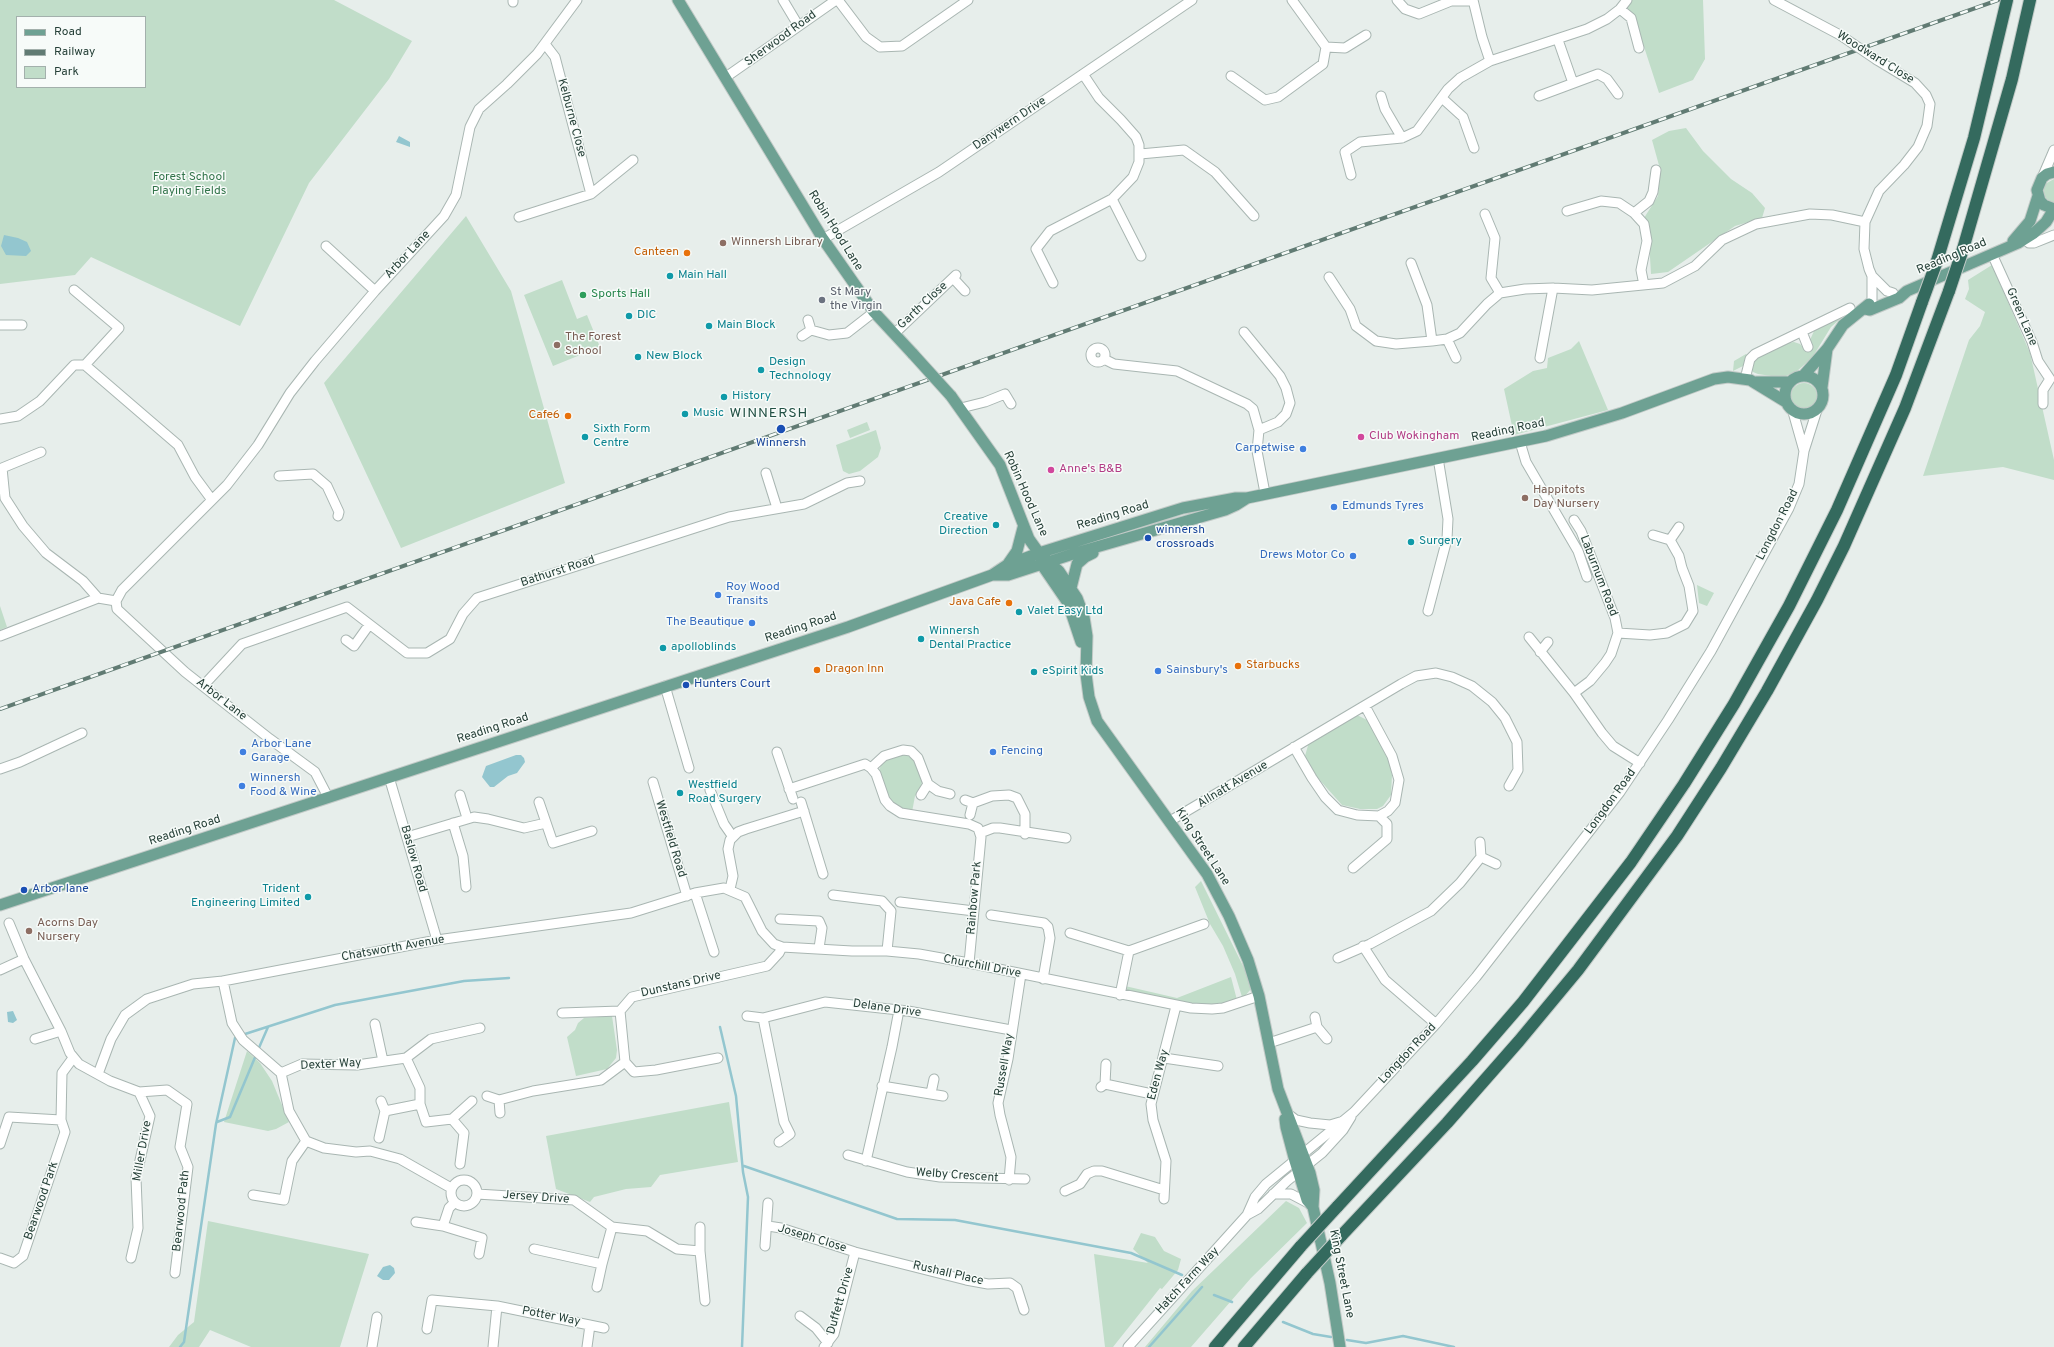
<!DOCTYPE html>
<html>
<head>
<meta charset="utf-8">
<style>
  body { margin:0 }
  #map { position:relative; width:2054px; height:1347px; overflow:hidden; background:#e7eeeb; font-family:Overpass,sans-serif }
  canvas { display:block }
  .legend { position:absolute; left:16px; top:16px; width:130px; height:72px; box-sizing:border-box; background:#f7fbf9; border:1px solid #a3b0ac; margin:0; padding:5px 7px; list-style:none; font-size:12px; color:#264038 }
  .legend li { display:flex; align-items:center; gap:8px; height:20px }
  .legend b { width:20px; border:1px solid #a3b0ac }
</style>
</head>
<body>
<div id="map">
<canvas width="2054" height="1347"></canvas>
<ul class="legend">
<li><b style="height:5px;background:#6ea193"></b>Road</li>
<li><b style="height:5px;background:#617b73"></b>Railway</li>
<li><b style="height:11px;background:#c1ddc9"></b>Park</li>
</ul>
</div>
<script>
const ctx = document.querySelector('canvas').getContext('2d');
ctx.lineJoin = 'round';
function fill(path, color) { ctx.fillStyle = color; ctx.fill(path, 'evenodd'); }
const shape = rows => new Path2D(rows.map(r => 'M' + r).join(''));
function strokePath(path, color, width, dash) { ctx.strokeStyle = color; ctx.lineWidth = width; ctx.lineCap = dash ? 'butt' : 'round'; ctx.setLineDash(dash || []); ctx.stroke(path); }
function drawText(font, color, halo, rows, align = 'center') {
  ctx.font = font + ' Overpass,sans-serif'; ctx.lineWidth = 3; ctx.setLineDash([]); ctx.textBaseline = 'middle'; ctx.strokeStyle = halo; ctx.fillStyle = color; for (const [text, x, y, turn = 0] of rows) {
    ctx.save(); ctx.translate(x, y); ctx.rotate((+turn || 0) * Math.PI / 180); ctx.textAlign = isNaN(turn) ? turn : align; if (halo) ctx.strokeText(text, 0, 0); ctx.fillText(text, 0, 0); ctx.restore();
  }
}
const green = shape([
  [0,0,334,0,412,41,389,79,309,183,240,326,91,257,75,275,0,284],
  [17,17,145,17,145,87,17,87],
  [1629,0,1703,0,1705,59,1693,80,1659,93,1634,16,1628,10,1627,3],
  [1686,128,1703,151,1731,179,1752,193,1765,208,1762,218,1735,226,1668,272,1651,274,1648,224,1644,218,1658,196,1660,169,1652,140,1669,131],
  [2054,179,2054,203,2046,199,2043,192,2045,184],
  [466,216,511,291,565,483,401,548,324,383],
  [1992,265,2030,353,2054,460,2054,480,2003,467,1923,476,1969,340,1980,326,1985,312,1965,299,1969,289,1968,280],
  [562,280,577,319,587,315,600,347,553,366,524,295],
  [1854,305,1855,306,1831,327,1812,358,1797,371,1786,376,1778,377,1758,374,1753,372,1751,369,1752,362,1761,354,1788,343,1794,342,1800,344,1807,351,1812,349,1810,340,1814,331,1838,319,1846,309],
  [1579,341,1608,410,1514,435,1504,389,1533,371,1547,368,1548,358,1571,349],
  [1746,354,1748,356,1743,366,1733,371,1734,361],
  '1791 396a13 13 0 1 1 26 0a13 13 0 1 1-26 0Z',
  [867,422,870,430,850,438,847,430],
  [876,430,881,448,878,457,860,471,849,474,843,471,836,445],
  [1697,585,1714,593,1707,606,1699,603],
  [0,606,7,627,0,630],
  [1357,715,1371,722,1388,755,1392,775,1391,795,1383,806,1377,809,1360,809,1342,805,1317,777,1305,756,1309,742],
  [903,754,907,754,914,759,922,780,921,789,915,796,912,812,903,810,891,801,887,795,879,770,883,761],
  [1201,881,1247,974,1251,989,1244,997,1242,997,1235,974,1223,946,1210,924,1195,887],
  [1231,977,1237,1000,1214,1005,1191,1004,1128,991,1125,986,1177,998],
  [612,1016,617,1050,616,1058,607,1069,576,1076,567,1037,575,1030,578,1023,584,1018],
  [247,1051,260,1063,272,1081,289,1122,276,1129,268,1131,224,1122],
  [729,1102,738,1162,660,1175,651,1187,626,1189,594,1197,590,1202,556,1189,546,1136],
  [1286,1201,1299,1208,1307,1223,1251,1278,1191,1347,1145,1347,1192,1291],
  [208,1221,369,1254,340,1347,251,1347,210,1330,199,1347,169,1347,178,1335,194,1322],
  [1141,1233,1155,1237,1164,1251,1181,1259,1178,1270,1162,1289,1160,1288,1113,1347,1105,1347,1094,1254,1148,1263,1133,1249]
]);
const water = shape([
  [399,136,410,142,410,147,396,142],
  [4,235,18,238,27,242,31,251,26,256,6,255,1,246],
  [516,755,521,755,524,758,525,762,517,773,508,776,494,787,490,787,482,777,486,766],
  [13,1011,17,1020,13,1023,8,1022,7,1012],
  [390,1265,394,1268,395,1273,389,1280,383,1280,377,1276,383,1267]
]);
const stream = shape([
  [720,1027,736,1096,743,1172,748,1197,742,1347],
  [242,1035,335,1005,464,981,509,978],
  [258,1050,268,1027],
  [217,1122,230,1117,256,1055],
  [744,1166,897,1219,955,1220,1131,1253,1182,1275],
  [1214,1295,1232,1302],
  [1283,1322,1313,1334,1331,1337],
  [1347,1340,1366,1343,1403,1336,1454,1347],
  [180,1347,184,1342,216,1124,235,1038,238,1037],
  [1149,1347,1202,1287]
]);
const minor = shape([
  [783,0,798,25],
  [838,0,866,37,880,47,902,46,968,0],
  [1397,0,1405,9,1419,14,1451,1,1473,1],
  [1473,0,1482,37,1490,61],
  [1774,0,1840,35],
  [513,2,513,0],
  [1620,9,1631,18,1639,48],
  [1558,40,1573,83],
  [545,44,555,57,591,194],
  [1326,47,1345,48,1366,35],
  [1877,60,1915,83,1926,95,1930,104,1927,126,1918,147,1904,165,1879,191,1865,222,1864,249,1869,269,1872,276,1887,291,1893,293],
  [1231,76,1265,100,1278,97,1323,64,1326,47,1292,0],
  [726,77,836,0],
  [1381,96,1385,109,1402,138],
  [1539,96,1598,74,1607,79,1618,94],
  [1442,98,1463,117,1474,148],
  [1140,154,1184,150,1215,172,1254,216],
  [1351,175,1345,152,1360,142,1402,138,1417,131,1448,89,1460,78,1490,61,1587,29,1607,19,1620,9,1627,0],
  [2042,178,2054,150],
  [1112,199,1141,256],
  [1567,211,1601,201,1619,203,1634,213,1644,224,1647,241,1641,270,1644,285],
  [1634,213,1649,201,1653,192,1656,170],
  [1485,214,1495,238,1491,278,1500,293],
  [519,217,591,194,633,160],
  [823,239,939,172,1192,0],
  [2025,239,2029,243,2034,243,2054,235],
  [326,246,375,291],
  [1992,254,2032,342,2038,361,2050,379],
  [1411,263,1427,305,1432,341],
  [1329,277,1350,309,1356,326,1376,341,1396,344,1432,341,1447,339,1460,333,1487,304,1500,293,1525,289,1553,288,1592,290,1663,283,1695,266,1722,240,1756,224,1810,214,1832,215,1865,222],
  [953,278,965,291],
  [1053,283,1036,249,1050,231,1112,199,1133,177,1139,162,1139,145,1136,137,1121,120,1099,98,1083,74],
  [74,290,119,328,85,365],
  [1872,301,1872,276],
  [808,320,811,330,829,335,847,333,874,312],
  [0,325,22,325],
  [1244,332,1280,376,1286,388,1290,403,1286,414,1278,422,1259,430],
  [1802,332,1808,347],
  [894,334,956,275],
  [802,336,811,330],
  [1447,339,1456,358],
  '1091 355a7 7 0 1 1 14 0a7 7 0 1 1-14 0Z',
  [1540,358,1553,288],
  [1104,359,1114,364,1177,371,1247,404,1253,409,1259,430,1257,451,1265,493],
  [1745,379,1750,359,1755,354,1850,308],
  [2043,404,2043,390,2050,379],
  [961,408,985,402,1005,394,1011,404],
  [1793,412,1804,451],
  [0,419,18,416,40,401,74,365,85,365,178,445,195,477,212,500],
  [1520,442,1526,462,1578,551,1587,577],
  [41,452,2,468,5,498,23,526,46,553,83,581,98,598,116,601],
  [766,473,777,508],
  [279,476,313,474,327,486,339,512,338,516],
  [1574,520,1581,531,1615,618,1618,633,1611,654,1605,663,1590,681,1574,693],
  [1670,540,1679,527],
  [1428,611,1447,539,1448,519,1438,458],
  [1618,633,1650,635,1667,633,1685,624,1693,611,1689,586,1682,568,1679,556,1670,540,1653,535],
  [0,636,98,598],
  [1529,637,1574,693,1602,733,1613,746,1640,763],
  [346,640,354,646,369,625],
  [1540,652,1548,642],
  [203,686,242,644,347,607,407,653,427,653,450,639,463,614,477,598,729,517,804,504,847,483,860,481],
  [665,686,689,768],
  [1294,747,1312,778,1325,797,1338,810,1357,815,1379,816,1388,811,1395,803,1399,780,1392,756,1365,706],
  [777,752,793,799],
  [871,768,884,756,903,750,911,751,918,758,928,784,938,791,950,794],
  [0,769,20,762,82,733],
  [389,777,437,940],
  [653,782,687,896],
  [789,789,865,764,871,768,876,774,885,800,890,806,901,813,969,824,978,828,981,837,969,963],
  [710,790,724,824,733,837],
  [460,795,467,818],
  [921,795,928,784],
  [328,797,315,772,270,739,185,672,117,609,116,601,122,590,227,485,258,445,290,393,315,361,375,291,444,216,456,195,470,127,479,109,507,84,537,54,577,0],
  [965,800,973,803,992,796,1009,795,1017,798,1025,814,1025,834],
  [539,802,553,843,592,831],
  [801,802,823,874],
  [970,815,973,803],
  [1170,821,1401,684,1416,676,1436,673,1452,677,1472,686,1492,702,1505,718,1517,742,1518,770,1509,786],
  [453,823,463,856,466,887],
  [980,833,993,828,1000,828,1066,838],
  [407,837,474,817,488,819,524,828,546,823],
  [1480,842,1481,857,1496,864],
  [1353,868,1387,839,1387,824,1379,816],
  [730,889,733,876,728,849,730,840,738,832,746,829,804,811],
  [695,893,714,952],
  [833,895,882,901,891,911,887,951],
  [900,902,974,911],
  [991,915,1044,923,1048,927,1050,938,1043,979],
  [780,919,819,921,822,928,819,948],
  [9,923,24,959,61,1031,70,1053,79,1064,110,1081,139,1092,167,1090,187,1104,180,1147,188,1167,175,1273],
  [1070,933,1129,951,1204,924],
  [1363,946,1385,980,1436,1024],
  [1338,958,1370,944,1431,911,1460,883,1481,857],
  [0,970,24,959],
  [223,981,232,1023,243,1040,281,1073,289,1111,306,1141,324,1148,356,1152,370,1151,400,1159,451,1188],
  [1120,995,1129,951],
  [562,1013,620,1011],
  [747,1016,763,1018,825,1002,908,1011,1011,1030],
  [1315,1017,1317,1027,1327,1039],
  [763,1018,784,1122,790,1134,779,1142],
  [375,1024,383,1061],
  [35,1039,61,1031],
  [1269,1043,1317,1027],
  [406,1058,420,1088,420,1104,426,1122,452,1119,472,1101],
  [1164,1058,1218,1066],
  [625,1062,634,1072,656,1070,718,1058],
  [281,1073,302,1064,357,1065,406,1058,431,1039,480,1028],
  [98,1074,111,1039,125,1015,147,999,193,984,223,981,437,940,631,913,695,893,724,888,745,897,762,931,774,944,782,947,852,951,887,951,919,954,969,963,1191,1008,1212,1009,1223,1008,1259,996],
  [1105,1084,1152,1094],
  [882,1086,943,1096],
  [1101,1087,1105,1084,1106,1064],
  [931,1093,934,1079],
  [487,1096,499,1100],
  [381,1101,385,1111],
  [500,1113,499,1100,533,1091,601,1080,625,1062,620,1011,632,997,767,966,779,953,782,947],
  [1288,1114,1296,1120,1310,1123,1330,1125,1340,1122],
  [452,1119,464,1133,460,1164],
  [379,1138,385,1111,420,1104],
  [0,1144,9,1117,61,1120],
  [848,1155,907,1172,940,1177,1025,1179],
  [866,1161,892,1047,899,1010],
  '451 1193a13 13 0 1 1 26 0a13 13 0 1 1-26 0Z',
  [1009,1180,1011,1157,1000,1115,998,1103,1008,1059,1021,974],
  [1065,1191,1080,1184,1087,1174,1094,1171,1102,1171,1164,1190],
  [477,1194,574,1200,612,1227,647,1231,677,1249,700,1251],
  [1273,1194,1291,1194,1310,1204],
  [253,1195,284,1200,292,1161,306,1141],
  [1164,1199,1166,1161,1153,1120,1151,1104,1176,1006],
  [1247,1215,1255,1197,1266,1184,1354,1112,1436,1024,1476,977,1620,792,1668,720,1711,651,1789,508,1799,484,1804,451,1817,410],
  [416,1222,443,1226,482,1238,479,1254],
  [443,1226,449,1208,454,1203],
  [768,1226,781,1228,855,1252,966,1280,988,1284,1010,1283,1017,1288,1024,1310],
  [700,1227,700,1251,705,1301],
  [765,1246,768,1203],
  [534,1249,602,1264,612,1227],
  [0,1258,14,1263,23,1256,65,1132,61,1120,62,1073,73,1058],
  [131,1258,138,1228,136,1178,150,1116,139,1092],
  [597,1287,602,1264],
  [800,1316,816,1328,828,1343],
  [427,1329,432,1300,497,1306,604,1328],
  [372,1347,377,1317],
  [493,1347,497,1306],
  [587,1347,590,1325],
  [824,1347,834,1334,855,1252],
  [1128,1347,1247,1215,1258,1209,1287,1181,1322,1153,1343,1130,1351,1117]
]);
const major = shape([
  [678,0,823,239,874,312,913,354],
  [2054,172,2047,174,2042,178,2037,190,2040,201,2044,205,2054,209],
  [2013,241,2030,221,2038,196],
  [1865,309,1870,310,1899,298,1907,291,2018,243,2034,233,2046,222,2054,209],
  '1785 395a19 19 0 1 1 38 0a19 19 0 1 1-38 0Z',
  [1803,376,1827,349,1843,325,1869,304],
  [1756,382,1790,382],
  [1822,387,1827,349],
  [951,396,1000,465,1029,539,1039,553,1059,571,1077,598,1084,617,1087,636,1086,674,1089,697,1097,721,1207,874,1229,916,1248,960,1259,996,1278,1089,1310,1173,1314,1190,1313,1207,1330,1283,1340,1347],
  [1041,559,1042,565,1068,603,1081,642],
  [1008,564,1017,551,1023,528],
  [992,575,1008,575,1079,552,1225,510,1236,505,1247,498],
  [1071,588,1077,564,1085,557,1093,553],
  [0,905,848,627,992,575,1007,565,1039,553,1183,508,1236,498,1247,498,1546,436,1622,413,1714,379,1728,377,1750,380,1786,402],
  [1285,1119,1286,1127,1295,1161,1307,1200,1313,1207]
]);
const highway = shape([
  [1963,249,2012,79,2030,0],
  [1937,261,1974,138,2007,0],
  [1337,1207,1472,1061,1523,1002,1631,862,1684,784,1734,704,1789,606,1837,510,1896,375,1922,302],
  [1341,1236,1447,1123,1519,1041,1578,970,1677,836,1721,768,1767,691,1817,600,1844,546,1905,408,1949,291],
  [1215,1347,1301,1246],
  [1244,1347,1307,1273]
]);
const rail = shape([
  [0,709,1998,0]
]);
const minorBridge = shape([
  [1840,35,1877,60]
]);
const majorBridge = shape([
  [913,354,951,396]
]);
const highwayBridge = shape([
  [1949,291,1963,249],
  [1922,302,1937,261],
  [1301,1246,1337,1207],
  [1307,1273,1341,1236]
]);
const markers = [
  [723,243,4,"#8d6e63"],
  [687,253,4,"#e8710a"],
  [670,276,4,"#0f9aa8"],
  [583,295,4,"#2e9e5b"],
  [822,300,4,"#6b7280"],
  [629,316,4,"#0f9aa8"],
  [709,326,4,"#0f9aa8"],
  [557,345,4,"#8d6e63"],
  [638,357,4,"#0f9aa8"],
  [761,370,4,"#0f9aa8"],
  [724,397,4,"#0f9aa8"],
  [685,414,4,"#0f9aa8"],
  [568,416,4,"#e8710a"],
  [781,429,5,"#1a4fb4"],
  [585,437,4,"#0f9aa8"],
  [1361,437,4,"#d1479c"],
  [1303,449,4,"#3f7fe0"],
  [1051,470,4,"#d1479c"],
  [1525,498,4,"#8d6e63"],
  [1334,507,4,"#3f7fe0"],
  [996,525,4,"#0f9aa8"],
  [1148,538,4,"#1a4fb4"],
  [1411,542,4,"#0f9aa8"],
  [1353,556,4,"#3f7fe0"],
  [718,595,4,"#3f7fe0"],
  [1009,603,4,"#e8710a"],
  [1019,612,4,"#0f9aa8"],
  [752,623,4,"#3f7fe0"],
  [921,639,4,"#0f9aa8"],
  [663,648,4,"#0f9aa8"],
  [1238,666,4,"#e8710a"],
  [817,670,4,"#e8710a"],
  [1158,671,4,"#3f7fe0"],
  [1034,672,4,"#0f9aa8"],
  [686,685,4,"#1a4fb4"],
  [243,752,4,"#3f7fe0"],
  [993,752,4,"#3f7fe0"],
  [242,786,4,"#3f7fe0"],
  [680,793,4,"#0f9aa8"],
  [24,890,4,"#1a4fb4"],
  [308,897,4,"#0f9aa8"],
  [29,931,4,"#8d6e63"]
];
const streetNames = [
  ["Sherwood Road",781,39,-36],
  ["Woodward Close",1875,58,32],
  ["Kelburne Close",571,118,75],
  ["Danywern Drive",1010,124,-34],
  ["Robin Hood Lane",835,231,58],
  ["Arbor Lane",408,255,-47],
  ["Reading Road",1952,257,-23],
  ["Garth Close",923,306,-43],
  ["Green Lane",2021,317,67],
  ["Reading Road",1508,431,-12],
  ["Robin Hood Lane",1025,494,66],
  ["Reading Road",1113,516,-17],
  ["Longdon Road",1778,525,-63],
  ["Bathurst Road",558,572,-18],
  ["Laburnum Road",1598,576,69],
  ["Reading Road",801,628,-18],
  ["Arbor Lane",221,700,38],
  ["Reading Road",493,729,-18],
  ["Allnatt Avenue",1233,785,-31],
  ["Longdon Road",1611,802,-54],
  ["Reading Road",185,831,-18],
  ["Westfield Road",670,839,73],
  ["King Street Lane",1202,847,57],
  ["Baslow Road",413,859,74],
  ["Rainbow Park",975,898,-85],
  ["Chatsworth Avenue",393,949,-10],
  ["Churchill Drive",982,967,11],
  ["Dunstans Drive",681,985,-13],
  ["Delane Drive",887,1009,8],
  ["Longdon Road",1408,1054,-47],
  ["Dexter Way",331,1065,-3],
  ["Russell Way",1005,1065,-80],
  ["Eden Way",1159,1075,-75],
  ["Miller Drive",143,1151,-80],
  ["Welby Crescent",957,1176,4],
  ["Jersey Drive",536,1198,4],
  ["Bearwood Park",42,1201,-71],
  ["Bearwood Path",182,1211,-84],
  ["Joseph Close",812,1239,17],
  ["Rushall Place",948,1274,13],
  ["King Street Lane",1341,1274,79],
  ["Hatch Farm Way",1188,1281,-47],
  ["Duffett Drive",841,1301,-74],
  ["Potter Way",551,1317,11]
];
const parkNames = [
  ["Forest School",189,178],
  ["Playing Fields",189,192]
];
const educationNames = [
  ["Winnersh Library",731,243],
  ["The Forest",565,338],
  ["School",565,352],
  ["Happitots",1533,491],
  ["Day Nursery",1533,505],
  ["Acorns Day",37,924],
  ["Nursery",37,938]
];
const foodNames = [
  ["Canteen",679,253],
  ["Cafe6",560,416],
  ["Java Cafe",1001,603],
  ["Starbucks",1246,666,"left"],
  ["Dragon Inn",825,670,"left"]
];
const cultureNames = [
  ["Main Hall",678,276],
  ["DIC",637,316],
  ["Main Block",717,326],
  ["New Block",646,357],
  ["Design",769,363],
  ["Technology",769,377],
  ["History",732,397],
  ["Music",693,414],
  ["Sixth Form",593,430],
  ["Centre",593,444],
  ["Creative",988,518,"right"],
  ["Direction",988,532,"right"],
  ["Surgery",1419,542],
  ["Valet Easy Ltd",1027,612],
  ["Winnersh",929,632],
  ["Dental Practice",929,646],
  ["apolloblinds",671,648],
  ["eSpirit Kids",1042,672],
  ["Westfield",688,786],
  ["Road Surgery",688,800],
  ["Trident",300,890,"right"],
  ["Engineering Limited",300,904,"right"]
];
const worshipNames = [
  ["St Mary",830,293],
  ["the Virgin",830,307]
];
const leisureNames = [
  ["Sports Hall",591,295]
];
const hotelNames = [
  ["Club Wokingham",1369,437],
  ["Anne's B&B",1059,470]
];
const transitNames = [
  ["Winnersh",781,444,"center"],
  ["winnersh",1156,531],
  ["crossroads",1156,545],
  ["Hunters Court",694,685],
  ["Arbor lane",32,890]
];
const shopNames = [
  ["Carpetwise",1295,449,"right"],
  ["Edmunds Tyres",1342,507],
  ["Drews Motor Co",1345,556,"right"],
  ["Roy Wood",726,588],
  ["Transits",726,602],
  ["The Beautique",744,623,"right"],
  ["Sainsbury's",1166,671],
  ["Arbor Lane",251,745],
  ["Garage",251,759],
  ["Fencing",1001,752],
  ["Winnersh",250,779],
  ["Food & Wine",250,793]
];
const quarterNames = [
  ["WINNERSH",769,414]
];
fill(green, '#c1ddc9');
fill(water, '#93c6cf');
strokePath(stream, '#93c6cf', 2.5);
strokePath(minor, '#a9b6b2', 11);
strokePath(major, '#c2cac7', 13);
strokePath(highway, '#c2cac7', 14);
strokePath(minor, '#fff', 9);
strokePath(major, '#6ea193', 11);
strokePath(highway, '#346a5e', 12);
strokePath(rail, '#617b73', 4);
strokePath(rail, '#f7fbf9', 2.5, [8]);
strokePath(minorBridge, '#a9b6b2', 11, []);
strokePath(majorBridge, '#c2cac7', 13, []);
strokePath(highwayBridge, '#c2cac7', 14, []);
strokePath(minorBridge, '#fff', 9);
strokePath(majorBridge, '#6ea193', 11);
strokePath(highwayBridge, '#346a5e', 12);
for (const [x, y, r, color] of markers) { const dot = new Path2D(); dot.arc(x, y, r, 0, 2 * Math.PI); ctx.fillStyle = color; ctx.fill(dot); strokePath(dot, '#f7fbf9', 1.5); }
drawText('12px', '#264038', '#f7fbf9', streetNames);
drawText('12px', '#33744b', '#f7fbf9', parkNames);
drawText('12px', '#785e54', '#f7fbf9', educationNames, 'left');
drawText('12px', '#c56008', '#f7fbf9', foodNames, 'right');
drawText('12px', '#0d838f', '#f7fbf9', cultureNames, 'left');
drawText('12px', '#5b616d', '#f7fbf9', worshipNames, 'left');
drawText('12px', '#27864d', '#f7fbf9', leisureNames, 'left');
drawText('12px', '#b23c85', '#f7fbf9', hotelNames, 'left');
drawText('12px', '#164399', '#f7fbf9', transitNames, 'left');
drawText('12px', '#366cbe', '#f7fbf9', shopNames, 'left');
ctx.letterSpacing = '1px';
drawText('14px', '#235145', '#f7fbf9', quarterNames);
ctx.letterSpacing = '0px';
</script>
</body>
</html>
